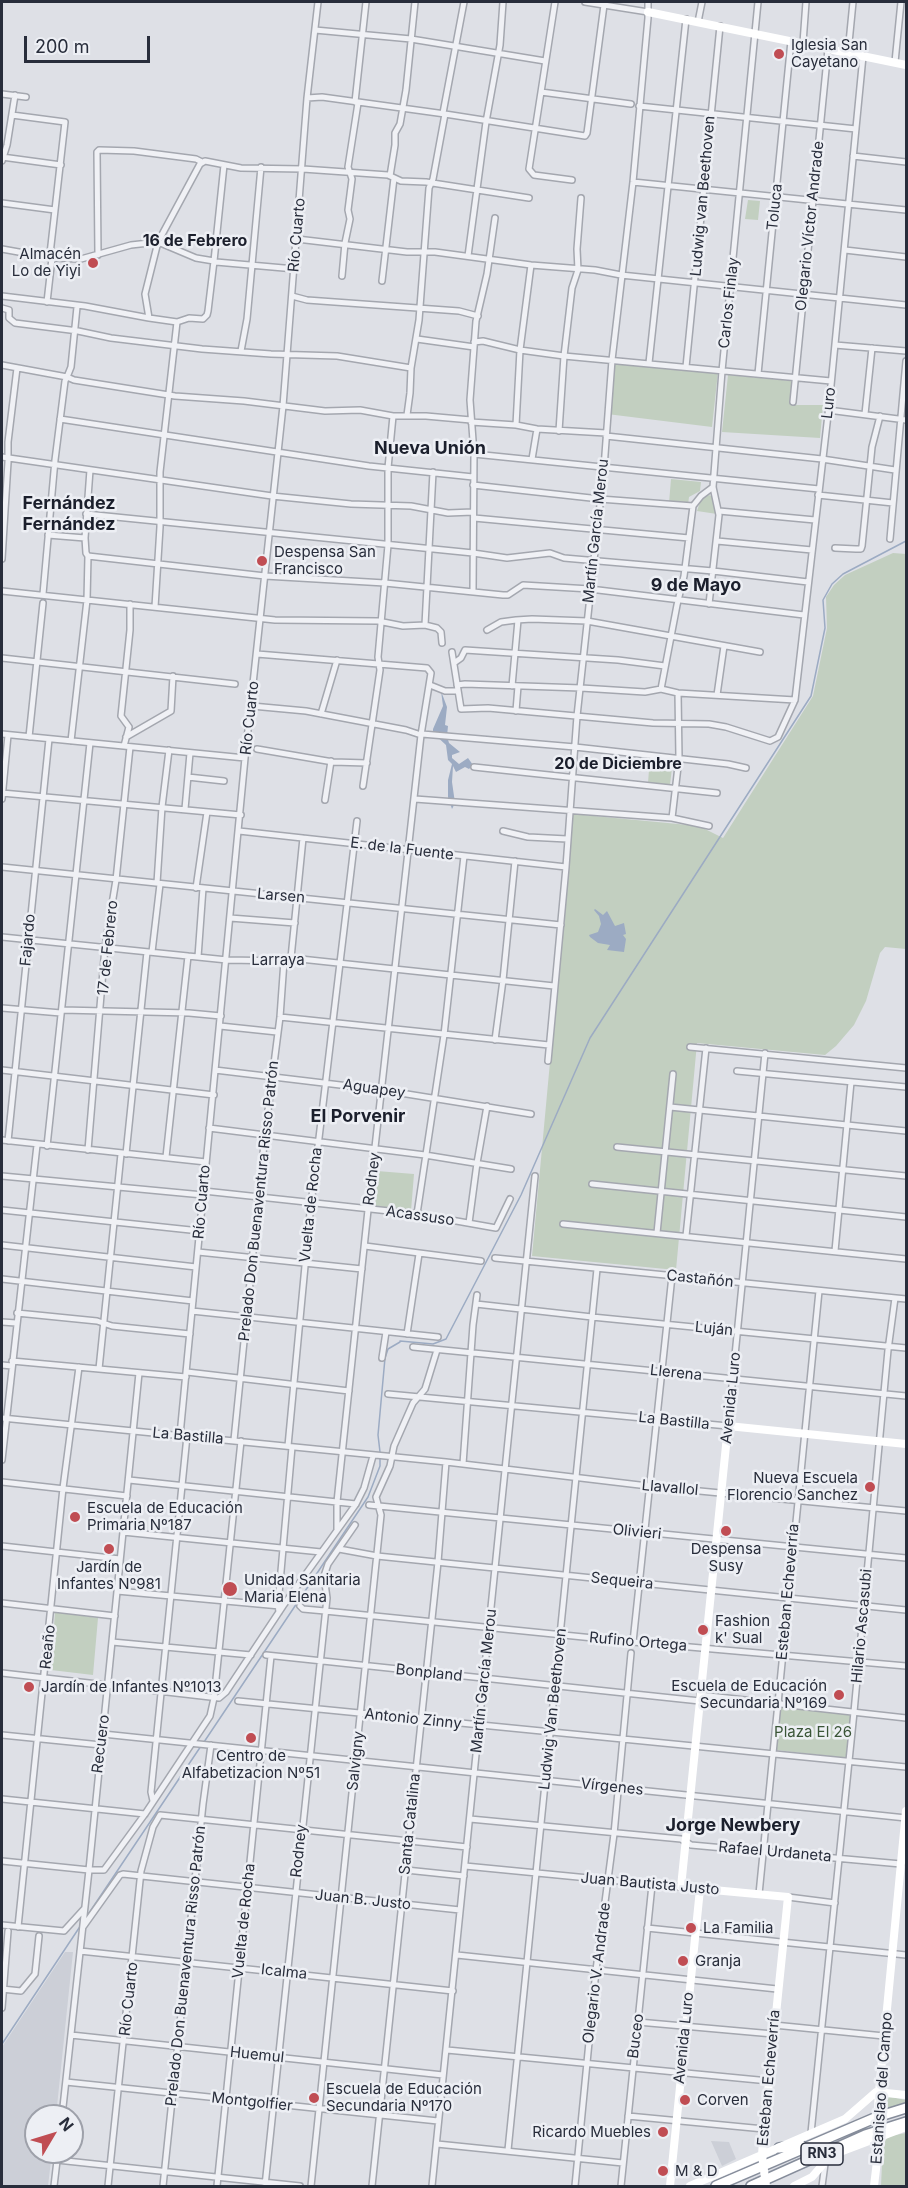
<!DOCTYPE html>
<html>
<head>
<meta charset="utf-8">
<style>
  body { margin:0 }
  #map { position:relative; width:908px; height:2188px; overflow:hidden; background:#dee0e6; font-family:Inter,sans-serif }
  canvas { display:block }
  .frame { position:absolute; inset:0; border:3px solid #282d3b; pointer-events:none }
  .north { position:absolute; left:24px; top:2104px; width:60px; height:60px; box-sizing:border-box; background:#edeff4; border:2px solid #9ea1aa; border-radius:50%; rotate:52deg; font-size:16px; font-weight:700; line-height:24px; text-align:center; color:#282d3b }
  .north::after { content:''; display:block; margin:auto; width:21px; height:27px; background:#c04d53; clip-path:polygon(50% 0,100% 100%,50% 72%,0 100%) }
  .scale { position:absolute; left:24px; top:36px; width:126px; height:27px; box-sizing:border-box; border:3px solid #282d3b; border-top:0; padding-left:8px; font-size:18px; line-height:21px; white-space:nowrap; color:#282d3b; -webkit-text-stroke:4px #edeff4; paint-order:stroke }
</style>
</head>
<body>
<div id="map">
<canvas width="908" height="2188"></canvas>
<div class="frame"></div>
<div class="north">N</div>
<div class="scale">200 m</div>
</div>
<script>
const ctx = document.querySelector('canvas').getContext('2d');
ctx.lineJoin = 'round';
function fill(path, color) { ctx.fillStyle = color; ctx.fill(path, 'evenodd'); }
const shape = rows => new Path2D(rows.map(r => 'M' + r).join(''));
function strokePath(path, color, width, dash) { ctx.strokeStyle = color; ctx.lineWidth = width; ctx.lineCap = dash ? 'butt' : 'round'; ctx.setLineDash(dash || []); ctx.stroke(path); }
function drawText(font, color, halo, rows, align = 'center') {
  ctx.font = font + ' Inter,sans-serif'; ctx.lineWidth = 5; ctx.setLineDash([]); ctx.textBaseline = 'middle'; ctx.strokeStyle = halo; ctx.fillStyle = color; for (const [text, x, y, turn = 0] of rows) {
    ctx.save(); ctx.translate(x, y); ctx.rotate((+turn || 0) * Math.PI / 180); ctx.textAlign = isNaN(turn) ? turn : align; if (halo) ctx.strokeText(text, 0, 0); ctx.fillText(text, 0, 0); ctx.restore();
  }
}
const built = shape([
  [65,1952,73,1952,56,2116,36,2116,36,2152,52,2152,48,2186,2,2186,2,2047],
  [711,2141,729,2142,736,2159,722,2166]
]);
const green = shape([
  [748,200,760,201,758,220,745,219],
  [612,360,718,372,712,427,607,414],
  [728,375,793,381,792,405,823,405,820,438,722,432],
  [671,479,701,482,700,491,689,497,688,505,669,503],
  [709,495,714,497,717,514,697,511,701,499],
  [893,553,906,554,906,949,885,947,880,953,866,1001,854,1025,836,1046,825,1055,697,1043,676,1270,532,1256,573,814,699,826,723,838,813,696,827,628,826,597,834,585,845,575],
  [650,757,673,759,670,785,648,783],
  [377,1171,414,1174,411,1211,373,1206],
  [55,1612,98,1618,93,1675,51,1670],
  [781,1706,851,1714,846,1758,776,1750],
  [886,2096,906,2100,906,2105,882,2112,882,2100],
  [906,2133,906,2186,881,2186,883,2142,890,2136]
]);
const water = shape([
  [441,691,447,707,445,725,448,726,447,736,449,743,460,752,452,755,452,758,459,764,468,758,473,765,469,769,465,767,456,772,453,766,452,782,455,803,452,809,448,797,448,780,452,764,448,760,446,745,433,733,433,729,443,706],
  [595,909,603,915,607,911,615,926,624,923,626,934,623,935,626,939,624,952,607,950,610,945,598,943,590,937,589,935,598,932,601,924,599,916,594,910]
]);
const stream = shape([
  [400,1341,433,1344,446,1339,521,1195,590,1038,811,696,825,628,823,600,832,584,843,574,906,541],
  [380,1452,378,1435,385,1358,388,1349,400,1342],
  [204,1742,368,1497,380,1466,380,1457],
  [85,1919,201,1746],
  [2,2044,81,1925]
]);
const street = shape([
  [555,2,541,92,631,104],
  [585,2,648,12],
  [698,22,702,2],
  [315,30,411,39,545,61],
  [803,43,806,2],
  [848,53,853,2],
  [895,62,901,2],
  [541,92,529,169,534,175,572,180],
  [2,94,26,97],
  [307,98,322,97,445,114,433,179,429,188,419,320,411,368,410,393,407,415],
  [355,102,366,2],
  [639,106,856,129],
  [443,113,464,2],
  [445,114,585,136,587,133,604,5],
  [12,115,65,122,50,254,48,257],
  [853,156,906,162],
  [2,157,61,165],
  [2,161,7,145,15,95],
  [224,165,214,261,208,311,207,315,203,319,189,318,177,322,149,318,145,294,158,242,196,258,214,261,216,262,295,269],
  [390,176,395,145,395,133,400,124,406,90,415,2],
  [633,182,906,210],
  [2,203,55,210],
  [297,239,407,252,435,252,531,265,595,270,621,275,906,305],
  [2,249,52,258,81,259,131,245,158,242,200,164,205,161,241,168,303,169,388,175,401,181,426,182,529,198],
  [845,250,906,257],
  [98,255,97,152,99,150,134,151,196,159,202,162],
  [468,256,486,122,500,45,503,2],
  [342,276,345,243,350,219,348,210,352,179,348,167,358,103],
  [382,281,394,178],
  [2,296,85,306,149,318],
  [292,296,307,300,459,311,478,316],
  [47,302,52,258],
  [2,308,9,310,9,318,15,323,78,331,111,338,202,349,271,354,337,356,411,368],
  [417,339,474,347],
  [474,342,483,341,520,350,564,356,831,381],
  [835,345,906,351],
  [241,351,247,319,261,167],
  [649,363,686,19],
  [2,365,67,377,71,367,77,307],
  [686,367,720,26],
  [758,374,791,41],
  [793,402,828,49],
  [828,410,906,420],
  [865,414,872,348],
  [60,419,369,466,473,477],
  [471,422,516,425,537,429,606,433],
  [516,425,520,350,531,265],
  [559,431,564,356,572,288,578,270,577,249,581,198],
  [606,436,822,459,895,470],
  [474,454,819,489],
  [2,457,272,496,351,504,411,506,448,513,473,512],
  [532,459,537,429],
  [473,485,600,499,693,506],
  [713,487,701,496,693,506,684,576,677,605,661,689,678,693,795,700],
  [818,495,893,503],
  [719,511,815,520],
  [86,514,473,553,507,558,550,553,564,558,713,571,808,582],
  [474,518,689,538],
  [48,535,85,538],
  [890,539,906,361],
  [717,541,812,550],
  [835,548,856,549,861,549,862,546,872,447,880,416],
  [88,556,265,576,385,583,503,595,508,595,523,585,590,589,804,615],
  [2,559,8,462,8,442,17,368],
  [2,591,275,620,378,621,403,626,425,625,437,628,441,632,442,643],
  [473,591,474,454,470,400,476,321,487,274,495,218],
  [43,594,55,460,65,381,67,377,74,380,175,396,244,401,325,411,360,410,393,416,426,416,471,420],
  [709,604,719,515,713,487,722,371,758,2],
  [155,607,160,527,160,472,177,322],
  [425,625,433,472],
  [487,630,501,622,516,620,532,619,587,621,760,652],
  [452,652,461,709,488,708,653,723,709,724,726,727,770,741,778,737,795,700,829,406,863,56],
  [257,654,427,668,431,673,421,735,368,1210,337,1502,337,1529],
  [2,658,235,684],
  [454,663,461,658,465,650,618,660,665,666],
  [430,685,445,691,458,691],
  [457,685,465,684,581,688,645,692,661,689],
  [512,686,518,620],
  [717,695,724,646],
  [252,706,306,711,406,730,421,735],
  [516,711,518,686],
  [321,714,337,660],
  [2,734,245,758],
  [422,734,575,747,728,764,746,768],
  [29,737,43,603],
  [126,737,171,711,173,676],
  [71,741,87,600,88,556,86,553,85,538,90,470],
  [124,746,129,727,121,716,130,630,130,604],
  [257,749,333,762,367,763],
  [474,767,717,793],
  [188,777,224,781],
  [363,786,380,670,378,657,388,545,388,468,393,416],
  [2,793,241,815],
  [2,799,8,735],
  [415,799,672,818,709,826],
  [325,800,331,761],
  [185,809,190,753],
  [672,818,679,758,678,693],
  [239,831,566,867],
  [503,831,528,837,567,839],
  [2,867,561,925],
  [157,883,162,807,169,750],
  [196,888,207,812],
  [230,918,295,923],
  [2,937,227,960,284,961,291,958,554,986],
  [152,952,160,884],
  [198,957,203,888],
  [291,958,303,838],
  [2,1008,61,1013],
  [62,1010,189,1013,221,1016],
  [280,1017,549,1045],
  [220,1026,277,1032],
  [495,1040,503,980,515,861],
  [690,1047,906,1068],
  [548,1061,566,867,577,716,604,468,612,360,633,182,648,18,648,2],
  [2,1070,214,1095],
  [215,1070,382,1090,531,1114],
  [737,1071,906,1087],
  [670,1107,906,1131],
  [209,1128,425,1155,511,1169],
  [2,1140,206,1162],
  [8,1141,49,739],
  [47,1146,90,743],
  [617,1147,906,1176],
  [88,1150,105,947,116,880,130,747],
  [126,1154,147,952],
  [166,1157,188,956],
  [2,1176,203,1195],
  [592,1184,906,1217],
  [204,1191,417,1214,496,1228,510,1199],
  [2,1210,200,1231],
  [417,1214,444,1035,464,856],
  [469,1223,477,1163,487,1106],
  [563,1224,906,1259],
  [657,1233,673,1074],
  [686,1236,706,1048],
  [2,1245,196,1267],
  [365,1246,481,1261],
  [835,1251,851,1082],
  [198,1252,362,1269],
  [495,1258,906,1299],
  [2,1279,193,1301],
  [476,1304,592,1317,906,1348],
  [192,1311,438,1337],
  [17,1313,97,1321,112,1326,190,1334],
  [2,1322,16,1323],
  [407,1334,419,1254],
  [413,1347,906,1396],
  [382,1358,386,1332],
  [12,1361,186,1377],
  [2,1365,12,1366],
  [99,1369,121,1154],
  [187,1372,349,1391],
  [388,1394,728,1426,765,1053],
  [2,1418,446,1462,648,1486,906,1511],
  [180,1435,245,758,283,406,307,98,318,2],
  [234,1440,265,1134,280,1017,284,961],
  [288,1446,310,1213,357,821],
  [2,1460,37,1145],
  [463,1464,473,1325,477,1295],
  [129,1480,356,1504],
  [2,1482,127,1496],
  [369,1505,906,1558],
  [123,1532,321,1552],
  [2,1546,120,1559],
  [339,1549,377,1556,906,1610],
  [117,1591,280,1606],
  [2,1603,115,1616],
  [300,1606,303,1609,325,1611,633,1642,906,1666],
  [279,1612,278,1605,292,1447],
  [112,1642,251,1655],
  [633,1642,672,1276],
  [266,1655,700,1701],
  [2,1673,219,1698,226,1692,283,1606,356,1504,364,1488,373,1456],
  [700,1695,906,1718],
  [238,1701,906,1767],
  [103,1734,906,1818],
  [2,1735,101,1745],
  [2,1799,145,1814],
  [153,1801,151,1792,187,1436],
  [470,1819,681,1839,691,1845,901,1864],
  [2,1861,89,1870,104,1870,145,1814,210,1716,214,1698,241,1441],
  [465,1866,681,1887],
  [406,1870,464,1876],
  [759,1894,819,1291],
  [788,1897,835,1903],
  [2,1925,64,1931,84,1909],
  [18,1927,63,1488,79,1367],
  [83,1927,120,1875,123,1874,460,1910],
  [647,1928,906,1955],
  [80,1951,453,1991],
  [457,1955,777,1989],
  [2,1989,21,1991,35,1974,39,1936],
  [2,2008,8,1931],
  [638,2022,773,2034],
  [774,2025,884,2036],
  [71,2035,443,2075],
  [447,2050,769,2081],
  [66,2082,438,2121],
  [62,2116,89,1870,139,1373],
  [628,2116,764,2129],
  [811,2133,854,1712,888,1350,895,1298],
  [437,2144,623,2163],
  [508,2150,597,1269],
  [57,2160,300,2186],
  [54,2186,58,2152],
  [108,2186,141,1871,153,1827,160,1815,467,1847],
  [163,2186,203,1804,211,1745],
  [217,2186,271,1656],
  [265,2186,327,1598,324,1576,328,1564,355,1525],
  [311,2186,381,1515,376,1497,390,1466,394,1446,413,1403,425,1389,437,1350],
  [372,2186,438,1562,446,1462],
  [432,2186,535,1176],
  [575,2186,596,1970,614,1834,631,1653],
  [621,2186,652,1885],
  [822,2186,825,2164]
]);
const secondary = shape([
  [648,12,906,65],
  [670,2186,700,1889],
  [690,2186,845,2119,876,2092,906,2095],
  [766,2186,762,2155,763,2141,788,1897,681,1887,728,1426,906,1444],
  [794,2186,812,2177,825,2162,840,2152,906,2127],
  [874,2186,880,2136,877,2121,879,2092,906,1811]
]);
const highway = shape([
  [779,2148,801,2145],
  [716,2186,877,2117,906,2108],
  [751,2186,865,2135,906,2122]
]);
const markers = [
  [779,54,6,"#c04d53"],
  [93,263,6,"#c04d53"],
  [262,561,6,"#c04d53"],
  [870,1487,6,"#c04d53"],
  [75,1517,6,"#c04d53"],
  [726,1531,6,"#c04d53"],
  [109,1549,6,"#c04d53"],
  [230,1589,8,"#c04d53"],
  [703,1630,6,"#c04d53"],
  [29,1687,6,"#c04d53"],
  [839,1695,6,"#c04d53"],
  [251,1738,6,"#c04d53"],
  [691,1928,6,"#c04d53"],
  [683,1961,6,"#c04d53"],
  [314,2098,6,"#c04d53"],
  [685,2100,6,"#c04d53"],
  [663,2132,6,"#c04d53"],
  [663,2171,6,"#c04d53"]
];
const shields = [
  [822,2154,42]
];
const shieldNames = [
  ["RN3",822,2154]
];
const poiNames = [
  ["Iglesia San",791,45],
  ["Cayetano",791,62],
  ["Almacén",81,254,"right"],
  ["Lo de Yiyi",81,271,"right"],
  ["Despensa San",274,552],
  ["Francisco",274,569],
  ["Nueva Escuela",858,1478,"right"],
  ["Florencio Sanchez",858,1495,"right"],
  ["Escuela de Educación",87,1508],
  ["Primaria Nº187",87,1525],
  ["Despensa",726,1549,"center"],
  ["Susy",726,1566,"center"],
  ["Jardín de",109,1567,"center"],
  ["Infantes Nº981",109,1584,"center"],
  ["Unidad Sanitaria",244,1580],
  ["Maria Elena",244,1597],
  ["Fashion",715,1621],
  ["k' Sual",715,1638],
  ["Escuela de Educación",827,1686,"right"],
  ["Secundaria Nº169",827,1703,"right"],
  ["Jardín de Infantes Nº1013",41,1687],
  ["Centro de",251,1756,"center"],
  ["Alfabetizacion Nº51",251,1773,"center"],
  ["La Familia",703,1928],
  ["Granja",695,1961],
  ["Escuela de Educación",326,2089],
  ["Secundaria Nº170",326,2106],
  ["Corven",697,2100],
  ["Ricardo Muebles",651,2132,"right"],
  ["M & D",675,2171]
];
const streetNames = [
  ["Ludwig van Beethoven",703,196,-85],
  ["Toluca",775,207,-84],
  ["Olegario Víctor Andrade",810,226,-84],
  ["Río Cuarto",297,235,-85],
  ["Carlos Finlay",729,303,-84],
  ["Luro",829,403,-84],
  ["Martín García Merou",596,531,-84],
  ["Río Cuarto",250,718,-84],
  ["E. de la Fuente",402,849,7],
  ["Larsen",281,896,5],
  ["Fajardo",28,940,-85],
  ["17 de Febrero",108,948,-84],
  ["Larraya",278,960],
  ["Aguapey",374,1089,8],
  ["Rodney",372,1179,-83],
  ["Prelado Don Buenaventura Risso Patrón",259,1201,-84],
  ["Río Cuarto",202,1202,-85],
  ["Vuelta de Rocha",311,1205,-84],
  ["Acassuso",420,1216,8],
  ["Castañón",700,1279,6],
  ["Luján",714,1329,5],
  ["Llerena",676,1373,6],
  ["Avenida Luro",731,1398,-84],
  ["La Bastilla",674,1421,6],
  ["La Bastilla",188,1436,5],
  ["Llavallol",670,1488,5],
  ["Olivieri",637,1532,6],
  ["Sequeira",622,1581,6],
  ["Esteban Echeverría",788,1592,-85],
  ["Hilario Ascasubi",862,1626,-85],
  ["Rufino Ortega",638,1642,5],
  ["Reaño",48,1647,-84],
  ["Bonpland",429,1673,6],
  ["Martín García Merou",484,1681,-84],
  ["Ludwig Van Beethoven",553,1709,-84],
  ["Antonio Zinny",413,1719,6],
  ["Recuero",101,1744,-83],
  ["Salvigny",356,1761,-84],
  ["Vírgenes",612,1787,6],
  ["Santa Catalina",410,1824,-84],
  ["Rodney",299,1851,-84],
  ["Rafael Urdaneta",775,1852,5],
  ["Juan Bautista Justo",650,1884,5],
  ["Juan B. Justo",363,1900,6],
  ["Vuelta de Rocha",244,1921,-84],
  ["Prelado Don Buenaventura Risso Patrón",186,1966,-84],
  ["Icalma",284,1972,6],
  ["Olegario V. Andrade",597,1973,-83],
  ["Río Cuarto",129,1999,-84],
  ["Buceo",636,2036,-83],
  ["Avenida Luro",684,2038,-84],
  ["Huemul",257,2055,6],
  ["Esteban Echeverría",769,2078,-85],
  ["Estanislao del Campo",882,2088,-86],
  ["Montgolfier",252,2102,6]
];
const parkNames = [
  ["Plaza El 26",813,1732]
];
const neighbourhoodNames = [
  ["16 de Febrero",195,241],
  ["20 de Diciembre",618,764]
];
const quarterNames = [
  ["Nueva Unión",430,449],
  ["Fernández",69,504],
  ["Fernández",69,525],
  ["9 de Mayo",696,586],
  ["El Porvenir",358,1117],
  ["Jorge Newbery",733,1826]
];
fill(built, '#cccfd7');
fill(green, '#c2cfc0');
fill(water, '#9cabc3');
strokePath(stream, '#9cabc3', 1.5);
strokePath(street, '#a4a7af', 8);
strokePath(highway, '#868d9b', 12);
strokePath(street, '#f0f1f5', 5);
strokePath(secondary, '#fff', 8);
strokePath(highway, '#fff', 9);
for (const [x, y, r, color] of markers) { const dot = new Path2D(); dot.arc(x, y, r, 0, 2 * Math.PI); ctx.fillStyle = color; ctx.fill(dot); strokePath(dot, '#edeff4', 2); }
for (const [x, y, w] of shields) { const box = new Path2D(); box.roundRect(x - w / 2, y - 11, w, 22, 4.5); ctx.fillStyle = '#edeff4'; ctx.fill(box); strokePath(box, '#282d3b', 1.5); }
drawText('bold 14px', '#282d3b', null, shieldNames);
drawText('15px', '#282d3b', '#edeff4', poiNames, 'left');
drawText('15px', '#282d3b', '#edeff4', streetNames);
drawText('15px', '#3a5537', '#edeff4', parkNames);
drawText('bold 16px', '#1b1f2c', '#edeff4', neighbourhoodNames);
drawText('bold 18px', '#1b1f2c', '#edeff4', quarterNames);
</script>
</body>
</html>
